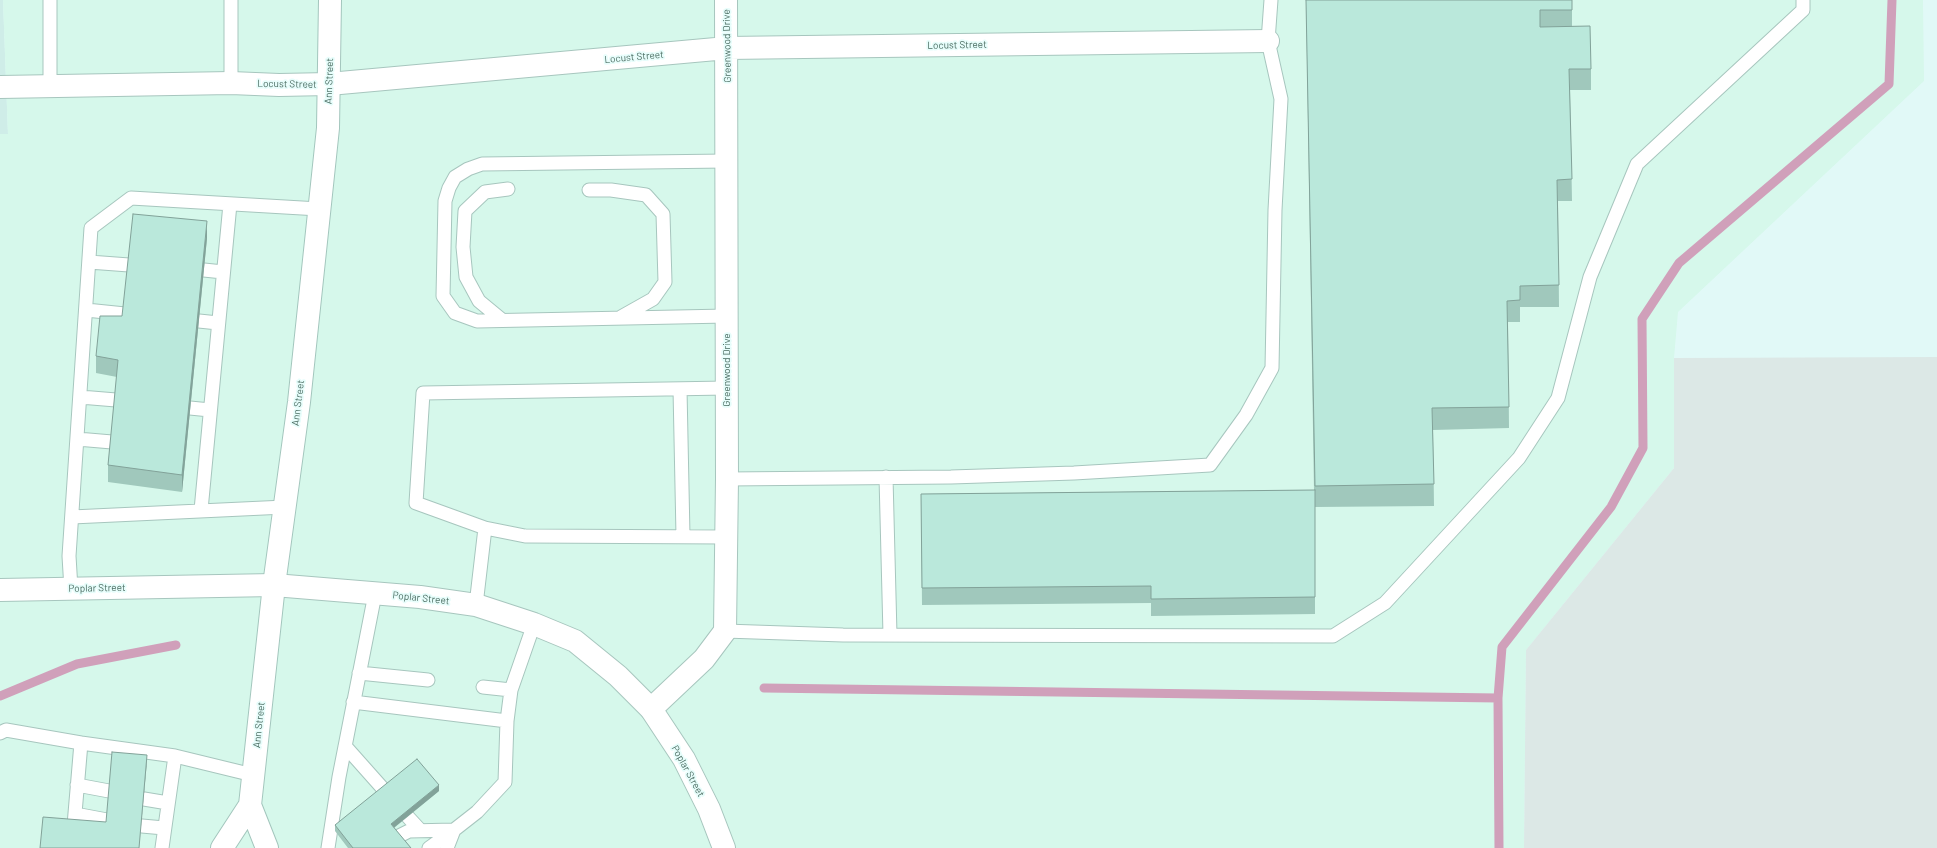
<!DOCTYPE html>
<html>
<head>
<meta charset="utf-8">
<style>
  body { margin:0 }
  canvas { display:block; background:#e1f9f7 }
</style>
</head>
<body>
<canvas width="1937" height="848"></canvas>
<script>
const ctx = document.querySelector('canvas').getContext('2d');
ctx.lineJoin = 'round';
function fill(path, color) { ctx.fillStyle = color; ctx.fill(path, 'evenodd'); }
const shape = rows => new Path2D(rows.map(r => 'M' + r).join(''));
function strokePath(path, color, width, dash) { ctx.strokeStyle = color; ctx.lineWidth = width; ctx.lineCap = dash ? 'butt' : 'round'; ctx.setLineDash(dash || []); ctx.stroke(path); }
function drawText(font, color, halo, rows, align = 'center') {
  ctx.font = font + ' Barlow,sans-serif'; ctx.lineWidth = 3.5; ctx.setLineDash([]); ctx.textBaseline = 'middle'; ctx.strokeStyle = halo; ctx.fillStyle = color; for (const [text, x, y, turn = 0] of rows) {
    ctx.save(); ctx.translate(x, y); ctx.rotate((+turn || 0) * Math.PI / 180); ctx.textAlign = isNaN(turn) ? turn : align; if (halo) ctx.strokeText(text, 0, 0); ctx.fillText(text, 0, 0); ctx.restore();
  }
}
const residential = shape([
  [0,0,3,0,8,134,0,134]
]);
const commercial = shape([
  [3,0,1923,0,1924,81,1678,312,1674,358,1674,468,1526,650,1524,848,0,848,0,134,8,134]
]);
const industrial = shape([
  [1937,357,1937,848,1524,848,1526,650,1674,468,1674,358]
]);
const stream = shape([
  [764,688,1498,698],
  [0,696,77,664,176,645],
  [1499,848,1498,698,1502,647,1611,507,1643,448,1642,319,1679,263,1889,84,1892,0]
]);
const service = shape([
  [231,0,231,83],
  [50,86,50,0],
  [727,161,482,164,468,169,455,177,449,188,445,201,443,296,455,313,477,321,727,316],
  [589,190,611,190,646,195,663,214,665,282,653,299,621,317],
  [89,262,129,265],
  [204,270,223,272],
  [86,310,125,314],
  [502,320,479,301,466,277,463,247,465,211,485,192,508,189],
  [199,321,218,323],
  [680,389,683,536],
  [80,397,116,400],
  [190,408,210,410],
  [77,439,112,442],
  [886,477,890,635],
  [727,479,951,477,1074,473,1210,465,1246,415,1272,368,1275,210,1281,99,1268,41,1271,0],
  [201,510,230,204],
  [72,517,285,507],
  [485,528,525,536,726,537],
  [71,589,69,556,91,228,131,198,319,209],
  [476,605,485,528,416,503,423,393,727,388],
  [725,631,843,635,1333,636,1385,603,1519,458,1558,398,1590,277,1637,164,1803,10,1803,0],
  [359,673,428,680],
  [483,687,511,690],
  [353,702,507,721],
  [0,733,6,730,81,743],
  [345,746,385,791],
  [77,785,109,791],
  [144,799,168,803],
  [75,814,107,820],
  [408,817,420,830],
  [74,825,81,743,175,756],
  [142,826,164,828],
  [397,837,409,831,454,830],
  [162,848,175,756,253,775],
  [328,848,339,777,375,594],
  [429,848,454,830],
  [447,848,454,830,477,812,505,782,507,721,511,690,534,624]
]);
const minor = shape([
  [0,87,231,83,279,85,329,84,727,48,1268,41],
  [0,590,274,585],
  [651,709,704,659,725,631,727,479,726,0]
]);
const tertiary = shape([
  [274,585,420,597,476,605,534,624,575,641,618,676,651,709,684,759,709,809,724,848]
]);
const secondary = shape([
  [250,805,267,848],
  [222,848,250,805,274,585,299,402,328,128,330,0]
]);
const wall = shape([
  [1306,0,1572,0,1572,26,1591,69,1591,90,1570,90,1572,201,1558,201,1559,307,1520,307,1520,322,1508,322,1509,428,1433,430,1434,506,1315,507,1315,614,1151,616,1151,603,922,605,921,494,1314,490],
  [207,238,182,492,108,482,108,465,117,377,96,373,96,356,122,316],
  [439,791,394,828,411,848,348,848,335,831,335,825]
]);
const shadedWall = shape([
  [207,221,207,238,182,492,182,475],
  [147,755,147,761,139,848],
  [439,785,439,791,391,830,391,824]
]);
const building = shape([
  [1306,0,1572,0,1572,10,1540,10,1540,27,1590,26,1591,69,1569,69,1572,179,1557,180,1559,285,1520,286,1520,300,1507,301,1509,407,1432,408,1434,484,1315,486,1306,0],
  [133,214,207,221,182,475,108,465,118,360,96,356,100,316,122,316,133,214],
  [1315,490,1315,597,1151,599,1151,586,922,588,921,494,1315,490],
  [112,752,147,755,139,848,40,848,43,817,106,822,112,752],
  [417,759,439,785,391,824,411,848,353,848,335,825,417,759]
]);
const streetNames = [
  ["Locust Street",957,45,-1],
  ["Greenwood Drive",727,46,-91],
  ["Locust Street",634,57,-5],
  ["Ann Street",329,81,-88],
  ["Locust Street",287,84,1],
  ["Greenwood Drive",727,370,-90],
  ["Ann Street",298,403,-83],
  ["Poplar Street",97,588,-1],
  ["Poplar Street",421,598,6],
  ["Ann Street",259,725,-84],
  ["Poplar Street",688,771,61]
];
fill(residential, '#cfede8');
fill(commercial, '#d6f8eb');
fill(industrial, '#dce8e6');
strokePath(stream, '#d0a0ba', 9);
strokePath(service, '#a7c6be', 15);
strokePath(minor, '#a7c6be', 24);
strokePath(tertiary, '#a7c6be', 24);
strokePath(secondary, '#a3c6bd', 24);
strokePath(service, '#fff', 13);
strokePath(minor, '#fff', 22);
strokePath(tertiary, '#fff', 22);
strokePath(secondary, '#fff', 22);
fill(wall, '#a0c8bc');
fill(shadedWall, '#82a299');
fill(building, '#bae8db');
strokePath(building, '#82a299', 1);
drawText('10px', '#4b6d62', '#e7fdfb', streetNames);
</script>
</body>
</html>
